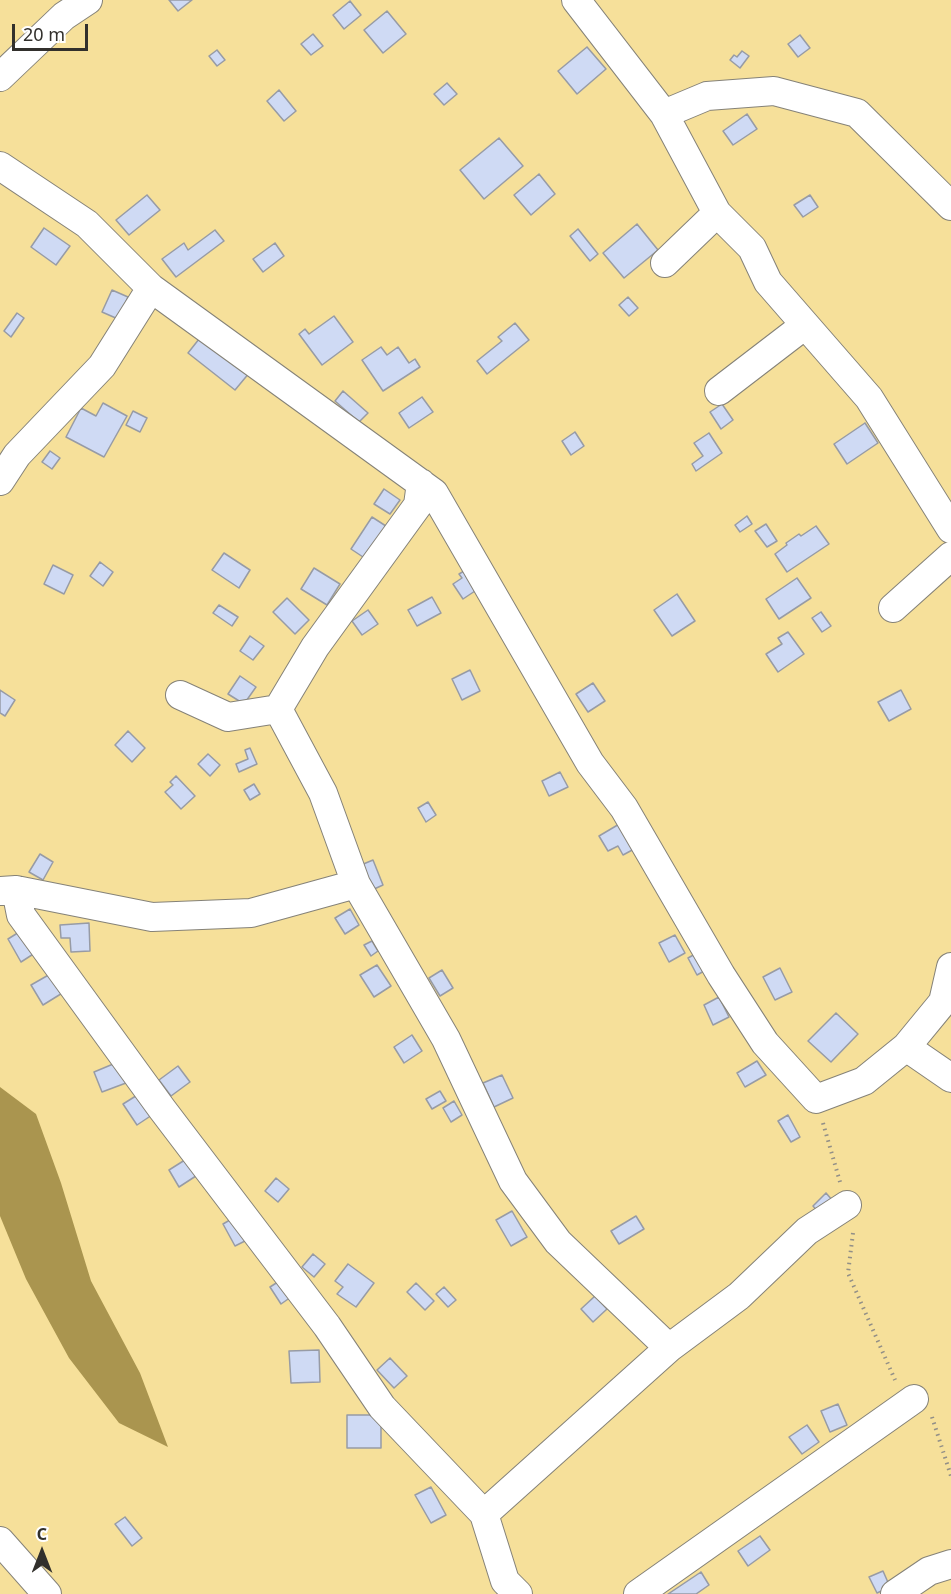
<!DOCTYPE html>
<html>
<head>
<meta charset="utf-8">
<style>
  body { margin:0 }
  #map { position:relative; width:951px; height:1594px; overflow:hidden; background:#f5f1e6; font-family:"Noto Sans",sans-serif }
  canvas { display:block }
  .north { position:absolute; left:12px; top:1522px; width:60px; height:60px; -webkit-text-stroke:4px #fff; paint-order:stroke; rotate:0deg; font-size:16px; font-weight:700; line-height:24px; text-align:center; color:#32302c }
  .north::after { content:''; display:block; margin:auto; width:21px; height:27px; background:#32302c; clip-path:polygon(50% 0,100% 100%,50% 72%,0 100%) }
  .scale { position:absolute; left:12px; top:24px; width:76px; height:27px; box-sizing:border-box; border:3px solid #32302c; border-top:0; padding-left:8px; font-size:18px; line-height:21px; white-space:nowrap; color:#32302c; -webkit-text-stroke:4px #fff; paint-order:stroke }
</style>
</head>
<body>
<div id="map">
<canvas width="951" height="1594"></canvas>
<div class="north">С</div>
<div class="scale">20 m</div>
</div>
<script>
const ctx = document.querySelector('canvas').getContext('2d');
ctx.lineJoin = 'round';
function fill(path, color) { ctx.fillStyle = color; ctx.fill(path, 'evenodd'); }
const shape = rows => new Path2D(rows.map(r => 'M' + r).join(''));
function strokePath(path, color, width, dash) { ctx.strokeStyle = color; ctx.lineWidth = width; ctx.lineCap = dash ? 'butt' : 'round'; ctx.setLineDash(dash || []); ctx.stroke(path); }
const green = shape([
  [0,0,951,0,951,1594,0,1594]
]);
const water = shape([
  [0,1087,36,1114,61,1183,91,1281,140,1373,168,1447,119,1423,69,1358,26,1279,0,1216]
]);
const building = shape([
  [169,0,192,0,178,11,169,0],
  [350,1,361,15,344,29,333,15,350,1],
  [387,11,406,34,383,53,364,30,387,11],
  [313,34,323,46,311,55,301,44,313,34],
  [800,35,810,48,798,57,788,44,800,35],
  [587,47,606,69,577,94,558,71,587,47],
  [217,50,225,60,217,66,209,56,217,50],
  [742,51,749,56,740,68,730,60,734,55,737,57,742,51],
  [447,83,457,94,444,105,434,94,447,83],
  [279,90,296,111,284,121,267,101,279,90],
  [747,114,757,129,733,145,723,131,747,114],
  [499,138,523,166,484,199,460,170,499,138],
  [539,174,555,194,531,215,514,195,539,174],
  [147,195,160,210,129,235,116,220,147,195],
  [810,195,818,207,803,217,794,205,810,195],
  [637,224,658,250,624,278,603,253,637,224],
  [44,228,70,246,56,265,31,247,44,228],
  [578,229,598,254,590,261,570,236,578,229],
  [215,230,224,241,176,277,162,259,184,243,188,250,215,230],
  [275,243,284,256,263,272,253,259,275,243],
  [112,290,128,297,118,319,102,312,112,290],
  [628,297,638,308,629,316,619,305,628,297],
  [17,313,24,318,11,337,4,331,17,313],
  [334,316,353,342,322,365,299,334,305,329,309,334,334,316],
  [515,323,529,340,487,374,477,361,502,341,498,337,515,323],
  [203,334,250,372,235,390,188,353,203,334],
  [381,347,387,355,398,347,409,363,415,359,420,367,383,391,362,360,381,347],
  [343,391,368,413,359,422,335,401,343,391],
  [422,397,433,412,409,428,399,413,422,397],
  [103,403,127,416,104,457,66,437,81,408,96,416,103,403],
  [722,404,733,420,721,429,710,412,722,404],
  [133,411,147,418,140,432,126,425,133,411],
  [865,423,878,443,847,464,834,444,865,423],
  [575,432,584,446,571,455,562,441,575,432],
  [709,433,722,453,696,471,692,464,703,456,694,443,709,433],
  [50,451,60,458,52,469,42,462,50,451],
  [384,489,400,500,390,514,374,504,384,489],
  [747,516,752,524,740,532,735,525,747,516],
  [372,517,389,528,363,557,351,549,372,517],
  [766,524,777,541,767,547,755,531,766,524],
  [816,526,829,544,787,572,775,554,787,545,786,543,799,534,801,536,816,526],
  [224,553,250,570,239,588,212,570,224,553],
  [100,562,113,572,103,586,90,576,100,562],
  [53,565,73,575,64,594,44,584,53,565],
  [471,567,481,587,463,599,453,584,462,578,459,574,471,567],
  [314,568,340,584,327,605,301,589,314,568],
  [797,578,811,598,779,619,766,599,797,578],
  [677,594,695,621,672,636,654,610,677,594],
  [432,597,441,613,417,626,408,610,432,597],
  [287,598,309,620,295,634,273,612,287,598],
  [219,605,238,617,232,626,213,613,219,605],
  [368,610,378,624,362,635,352,621,368,610],
  [821,612,831,626,822,632,812,618,821,612],
  [788,632,804,654,778,672,766,654,782,644,778,638,788,632],
  [250,636,264,646,253,660,240,651,250,636],
  [470,670,480,691,462,700,452,679,470,670],
  [240,676,256,687,244,704,228,694,240,676],
  [593,683,605,701,588,712,576,694,593,683],
  [0,690,15,700,5,716,0,713,0,690],
  [901,690,911,709,889,721,878,702,901,690],
  [128,731,145,748,132,762,115,745,128,731],
  [250,748,257,764,239,772,236,764,248,759,245,750,250,748],
  [208,754,220,765,210,776,198,764,208,754],
  [560,772,568,787,549,796,542,781,560,772],
  [176,776,195,796,181,809,165,792,173,785,170,782,176,776],
  [254,784,260,794,250,800,244,790,254,784],
  [428,802,436,815,426,822,418,808,428,802],
  [621,823,636,848,623,855,618,846,608,851,599,836,621,823],
  [40,854,53,862,43,880,29,872,40,854],
  [373,860,383,885,372,890,361,865,373,860],
  [350,909,359,925,345,934,335,918,350,909],
  [89,923,90,951,71,952,70,938,61,938,60,925,89,923],
  [24,929,38,951,21,962,8,939,24,929],
  [675,935,685,953,669,962,659,943,675,935],
  [372,941,378,951,371,956,364,945,372,941],
  [697,953,706,970,697,975,688,958,697,953],
  [377,965,391,986,374,997,360,975,377,965],
  [780,968,792,992,775,1000,763,977,780,968],
  [442,970,453,988,440,996,429,978,442,970],
  [52,973,64,992,43,1005,31,985,52,973],
  [719,997,729,1017,713,1025,704,1005,719,997],
  [836,1013,858,1034,831,1062,808,1041,836,1013],
  [412,1035,422,1051,404,1063,394,1047,412,1035],
  [757,1061,766,1075,745,1087,737,1073,757,1061],
  [118,1062,126,1083,102,1092,94,1072,118,1062],
  [178,1066,190,1082,171,1096,159,1080,178,1066],
  [502,1075,513,1098,494,1107,483,1083,502,1075],
  [440,1091,446,1101,432,1109,426,1099,440,1091],
  [139,1094,152,1115,137,1125,123,1104,139,1094],
  [454,1101,462,1115,451,1122,443,1108,454,1101],
  [788,1115,800,1137,791,1142,778,1121,788,1115],
  [188,1158,199,1174,179,1187,169,1170,188,1158],
  [276,1178,289,1189,278,1202,265,1191,276,1178],
  [826,1193,833,1201,819,1213,813,1206,826,1193],
  [512,1211,527,1237,511,1246,496,1220,512,1211],
  [636,1216,644,1229,619,1244,611,1231,636,1216],
  [235,1217,247,1240,235,1246,223,1224,235,1217],
  [313,1254,325,1264,314,1277,302,1267,313,1254],
  [348,1264,374,1283,356,1307,337,1294,343,1287,335,1281,348,1264],
  [281,1280,291,1297,281,1304,270,1287,281,1280],
  [416,1283,434,1301,425,1310,407,1292,416,1283],
  [444,1287,456,1300,448,1307,436,1294,444,1287],
  [595,1296,607,1309,593,1322,581,1309,595,1296],
  [319,1350,320,1382,291,1383,289,1351,319,1350],
  [390,1358,407,1376,394,1388,377,1370,390,1358],
  [838,1404,847,1425,830,1432,821,1411,838,1404],
  [347,1415,381,1415,381,1448,347,1448,347,1415],
  [807,1425,819,1442,802,1454,789,1437,807,1425],
  [431,1487,446,1515,431,1523,415,1495,431,1487],
  [125,1517,142,1538,132,1546,115,1524,125,1517],
  [760,1536,770,1550,748,1566,738,1551,760,1536],
  [883,1571,890,1587,877,1593,869,1577,883,1571],
  [701,1572,709,1585,696,1594,668,1594,701,1572]
]);
const path = shape([
  [823,1123,840,1182],
  [853,1233,848,1273,895,1380],
  [932,1417,951,1476]
]);
const minor = shape([
  [576,0,664,114,717,213,752,248,768,282,869,398,951,529],
  [0,77,64,16,88,0],
  [664,114,707,96,774,91,857,113,951,206],
  [0,166,87,224,151,288,434,493,590,763,624,808,721,975,765,1043,816,1099,864,1081,906,1047,943,1002,951,967],
  [665,263,717,213],
  [719,391,805,325],
  [0,481,17,455,102,366,151,288],
  [421,483,418,505,315,647,278,709,323,793,356,884,446,1039,513,1181,558,1242,669,1348],
  [893,608,951,556],
  [180,695,228,717,278,709],
  [16,890,21,915,162,1109,327,1326,382,1407,484,1514,505,1581,518,1594],
  [0,891,16,890,152,917,251,913,356,884],
  [906,1047,951,1078],
  [484,1514,669,1348,739,1296,807,1231,847,1205],
  [0,1541,47,1594],
  [638,1594,914,1399],
  [895,1594,929,1571,951,1564]
]);
fill(green, '#f6e09a');
fill(water, '#aa954f');
fill(building, '#cfdaf4');
strokePath(building, '#979ba5', 1.5);
strokePath(minor, '#858278', 30);
strokePath(path, '#928f87', 4, [1.5, 4.5]);
strokePath(minor, '#fff', 28);
</script>
</body>
</html>
